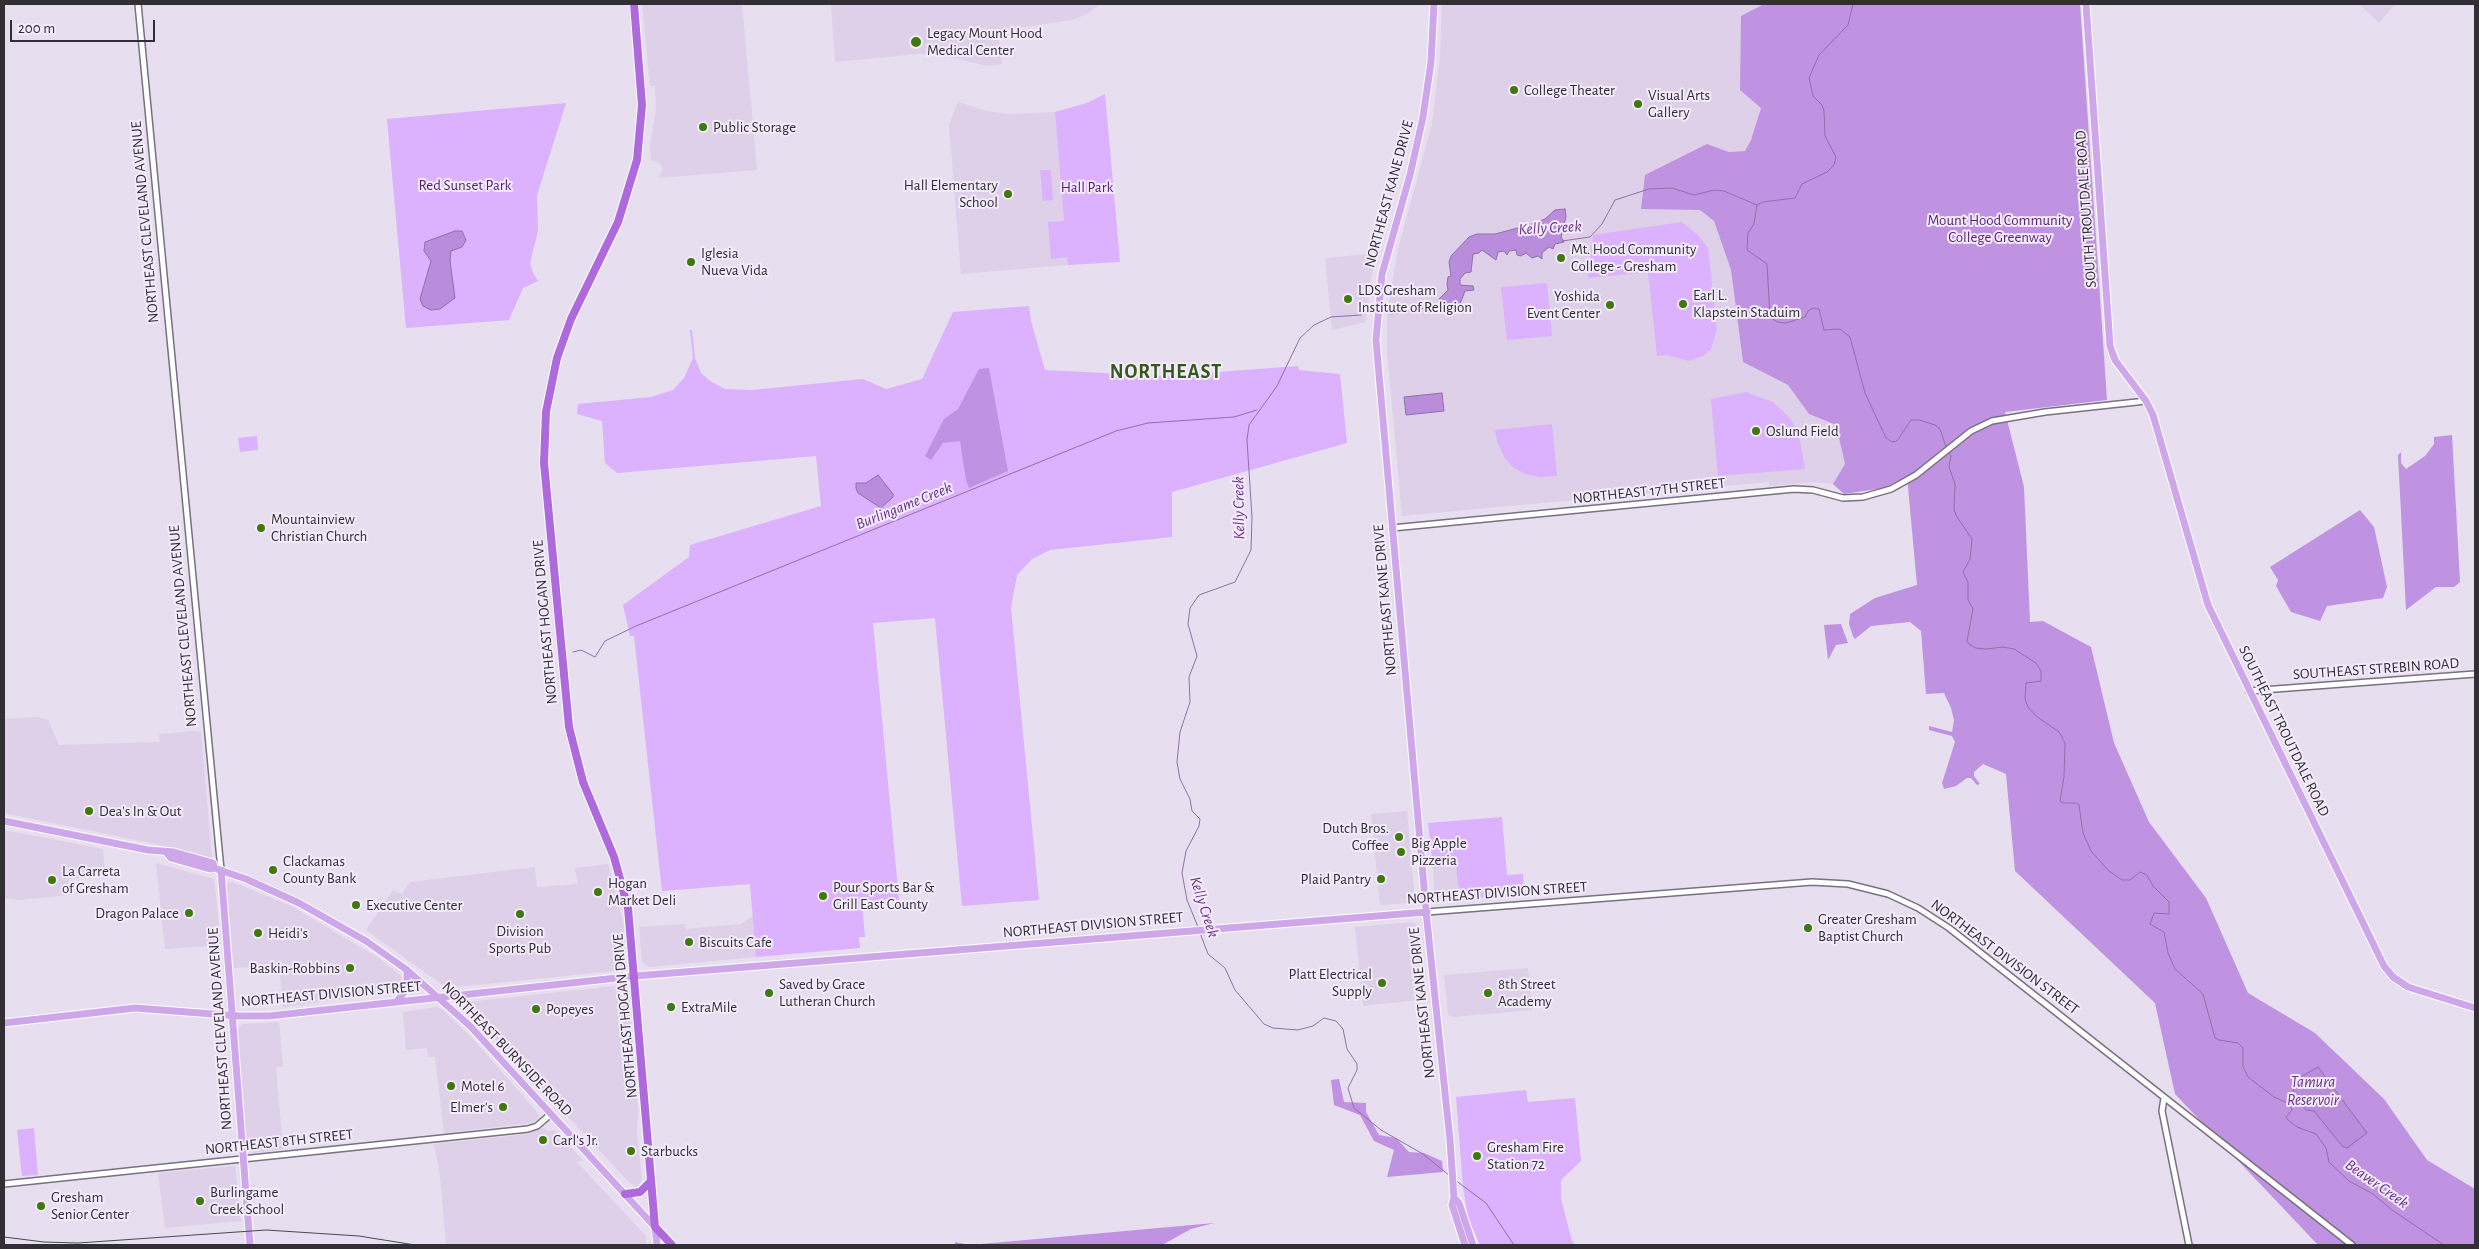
<!DOCTYPE html>
<html>
<head>
<meta charset="utf-8">
<style>
  body { margin:0 }
  #map { position:relative; width:2479px; height:1249px; overflow:hidden; background:#e7deef; font-family:"Alegreya Sans",sans-serif }
  canvas { display:block }
  .frame { position:absolute; inset:0; border:5px solid #312e34; pointer-events:none }
  .scale { position:absolute; left:10px; top:20px; width:145px; height:22px; box-sizing:border-box; border:2px solid #312e34; border-top:0; padding-left:6px; font-size:15px; line-height:18px; white-space:nowrap; color:#312e34; -webkit-text-stroke:4px #f4ebfc; paint-order:stroke }
</style>
</head>
<body>
<div id="map">
<canvas width="2479" height="1249"></canvas>
<div class="frame"></div>
<div class="scale">200 m</div>
</div>
<script>
const ctx = document.querySelector('canvas').getContext('2d');
ctx.lineJoin = 'round';
function fill(path, color) { ctx.fillStyle = color; ctx.fill(path, 'evenodd'); }
const shape = rows => new Path2D(rows.map(r => 'M' + r).join(''));
function strokePath(path, color, width, dash) { ctx.strokeStyle = color; ctx.lineWidth = width; ctx.lineCap = dash ? 'butt' : 'round'; ctx.setLineDash(dash || []); ctx.stroke(path); }
function drawText(font, color, halo, rows, align = 'center') {
  ctx.font = font + ' "Alegreya Sans",sans-serif'; ctx.lineWidth = 4; ctx.setLineDash([]); ctx.textBaseline = 'middle'; ctx.strokeStyle = halo; ctx.fillStyle = color; for (const [text, x, y, turn = 0] of rows) {
    ctx.save(); ctx.translate(x, y); ctx.rotate((+turn || 0) * Math.PI / 180); ctx.textAlign = isNaN(turn) ? turn : align; if (halo) ctx.strokeText(text, 0, 0); ctx.fillText(text, 0, 0); ctx.restore();
  }
}
const built = shape([
  [642,4,742,4,757,170,658,178,663,169,660,163,651,160,650,146,656,108,655,86,650,86],
  [831,4,1101,4,1087,14,1072,20,998,31,1002,64,987,66,937,54,918,54,835,62],
  [1442,4,1764,4,1741,16,1761,108,1751,140,1745,151,1729,152,1707,144,1641,209,1700,210,1714,221,1731,270,1743,362,1788,385,1809,414,1836,425,1845,464,1833,484,1814,482,1769,486,1769,482,1402,516,1387,352,1387,314,1398,249,1432,124,1440,57],
  [2359,4,2395,4,2379,23],
  [958,102,987,111,1008,114,1055,112,1068,265,961,274,949,125],
  [1369,254,1374,258,1366,322,1332,330,1325,258],
  [38,717,48,720,59,745,160,742,159,734,194,731,201,732,212,859,160,845,4,813,4,719],
  [1407,811,1415,900,1411,903,1380,905,1371,814],
  [4,830,103,849,105,876,69,879,70,895,18,900,4,898],
  [156,863,214,879,221,945,165,949],
  [608,864,623,921,627,965,623,970,447,988,366,930,393,890,402,894,410,882,535,867,537,887,578,884,575,868],
  [1457,866,1458,885,1466,898,1435,901,1433,868],
  [233,882,291,906,379,958,402,977,401,990,399,992,283,1007,279,965,234,968,226,886,227,883],
  [753,916,756,957,649,967,642,962,639,927,684,924,686,929,741,924],
  [1413,922,1418,926,1425,999,1363,1006,1355,927],
  [1528,968,1532,1010,1453,1017,1448,1015,1444,975],
  [625,985,629,990,638,1110,637,1133,642,1180,637,1187,631,1184,463,1005,467,1002],
  [437,1007,443,1010,472,1038,537,1112,539,1118,531,1123,444,1133,435,1057,428,1057,427,1048,406,1050,403,1012],
  [279,1022,283,1067,276,1068,283,1149,252,1153,248,1150,246,1140,237,1029,242,1024],
  [544,1127,548,1131,555,1130,583,1161,577,1162,646,1236,646,1245,446,1244,440,1176,434,1144,511,1136,532,1133],
  [235,1166,241,1221,165,1228,158,1173]
]);
const green = shape([
  [1105,94,1120,262,1068,265,1067,257,1051,259,1048,222,1064,221,1055,112,1087,103],
  [566,103,537,195,538,231,530,263,533,273,538,281,523,288,509,320,406,328,387,119],
  [1040,170,1051,170,1053,200,1043,201],
  [1682,222,1698,235,1708,248,1717,329,1711,349,1703,356,1689,361,1667,355,1657,356,1648,272,1589,278,1588,275,1593,235],
  [1547,283,1552,336,1507,340,1501,287],
  [1029,306,1031,321,1045,370,1164,376,1298,366,1299,370,1340,374,1347,443,1172,492,1172,537,1050,550,1032,559,1017,575,1011,608,1039,900,962,906,935,618,873,623,899,900,862,903,865,937,859,937,860,948,756,957,750,884,662,891,634,636,630,636,623,605,689,557,690,545,821,506,816,456,617,473,605,463,602,421,577,414,578,404,651,397,673,390,684,378,693,358,690,330,692,330,695,358,701,373,710,381,725,389,752,390,863,379,886,389,922,379,953,312],
  [1746,392,1773,402,1790,418,1799,436,1805,469,1718,476,1711,399],
  [1552,424,1557,476,1540,477,1525,474,1513,467,1504,457,1497,441,1495,430],
  [257,436,258,450,240,452,238,438],
  [1502,817,1507,875,1523,874,1524,896,1466,898,1458,885,1456,866,1433,868,1428,823],
  [1526,1090,1528,1102,1575,1098,1581,1161,1561,1180,1561,1199,1572,1241,1575,1245,1480,1245,1468,1218,1463,1187,1456,1097],
  [34,1128,38,1175,22,1176,17,1130]
]);
const forest = shape([
  [1764,4,2080,4,2107,400,2005,412,2024,487,2030,622,2043,621,2091,647,2114,743,2149,822,2206,898,2248,993,2315,1033,2384,1099,2427,1160,2475,1189,2475,1245,2318,1245,2175,1094,2155,1003,2015,871,2006,774,1983,764,1974,772,1974,776,1980,784,1977,785,1971,778,1967,778,1956,786,1944,789,1942,783,1955,742,1952,736,1929,730,1929,726,1952,732,1954,720,1951,708,1944,693,1926,694,1921,631,1910,622,1871,626,1855,639,1853,636,1849,624,1850,614,1875,598,1917,585,1907,476,1884,488,1844,494,1833,484,1845,464,1836,425,1809,414,1788,385,1743,362,1731,270,1714,221,1700,210,1641,209,1645,175,1707,144,1729,152,1745,151,1751,140,1761,108,1740,90,1741,16],
  [989,368,1008,471,969,488,966,480,960,441,943,443,931,460,925,456,944,419,958,409,979,369],
  [2452,435,2460,582,2454,587,2436,587,2406,610,2398,455,2401,452,2401,463,2406,469,2425,456,2434,444,2434,437],
  [2360,510,2374,527,2387,587,2383,598,2327,606,2320,621,2291,612,2276,586,2278,580,2270,567],
  [1841,624,1848,643,1836,645,1828,660,1824,625],
  [1339,1079,1344,1102,1366,1103,1366,1112,1379,1135,1396,1138,1409,1152,1424,1153,1442,1161,1443,1172,1387,1177,1394,1150,1374,1141,1360,1115,1334,1105,1331,1080],
  [1214,1223,1191,1229,1162,1245,955,1245,955,1242,970,1245]
]);
const water = shape([
  [1565,209,1566,217,1561,237,1564,242,1555,244,1553,249,1549,247,1542,253,1542,259,1538,256,1532,258,1526,253,1521,256,1517,255,1516,250,1509,251,1507,255,1504,251,1498,252,1496,260,1482,250,1479,253,1473,254,1471,272,1465,273,1460,279,1460,285,1473,286,1474,290,1465,291,1459,307,1453,308,1452,304,1448,304,1446,309,1441,305,1439,299,1448,290,1447,284,1448,277,1451,276,1449,262,1451,256,1469,237,1477,234,1495,234,1529,225,1545,219,1555,210,1565,209],
  [455,231,462,231,466,240,462,247,451,251,450,261,455,298,440,309,431,310,423,306,420,299,431,261,424,251,425,242,455,231],
  [1442,393,1444,411,1406,415,1404,397,1442,393],
  [878,475,893,494,893,497,881,508,858,493,856,488,856,483,866,483,878,475],
  [2318,1067,2367,1133,2347,1148,2343,1147,2314,1111,2306,1110,2295,1098,2293,1088,2302,1076,2318,1067]
]);
const stream = shape([
  [1853,4,1848,25,1819,55,1809,78,1813,96,1822,105,1824,111,1825,136,1836,157,1834,165,1827,172,1802,184,1795,198,1763,202,1757,205,1754,224,1748,233,1747,250,1767,264,1770,317,1777,322,1786,323,1805,317,1808,311,1813,308,1819,309,1824,330,1840,329,1850,337,1865,393,1886,438,1892,442,1897,441,1911,420,1919,420,1935,425,1940,429,1946,447],
  [1562,241,1590,237,1602,224,1615,200,1649,189,1672,188,1694,195,1714,190,1724,191,1757,205],
  [1391,314,1441,305],
  [1948,450,1951,456,1949,467,1955,484,1954,510,1957,517,1972,539,1970,559,1963,572,1968,582,1968,600,1973,609,1967,641,1970,645,1976,648,1986,649,2003,647,2014,649,2036,663,2041,671,2041,681,2026,683,2025,699,2028,707,2036,716,2059,732,2062,737,2065,743,2064,777,2060,801,2063,803,2077,803,2079,805,2083,833,2091,851,2109,871,2122,880,2130,880,2140,872,2147,875,2153,886,2169,902,2169,914,2154,913,2150,924,2164,932,2168,953,2175,969,2203,994,2215,1038,2219,1040,2238,1043,2243,1048,2243,1067,2248,1077,2274,1097,2290,1104,2292,1110,2286,1117,2287,1119,2297,1127,2316,1134,2326,1148,2329,1162,2349,1181,2373,1194,2392,1210,2444,1245],
  [573,652,581,650,595,657,605,641,636,626,1116,431,1148,423,1234,417,1257,410],
  [1198,927,1187,900,1182,873,1186,851,1199,826,1200,819,1192,811,1190,799,1180,779,1177,762,1180,732,1190,702,1189,677,1197,656,1188,624,1190,608,1199,595,1235,582,1251,550,1252,517,1247,440,1249,425,1277,386,1300,338,1314,325,1331,317,1361,315],
  [1200,933,1208,954,1225,968,1235,990,1264,1024,1273,1028,1298,1030,1313,1026,1324,1018,1336,1021,1343,1029,1347,1049,1357,1064,1357,1070,1348,1088,1354,1108,1381,1130,1423,1154,1450,1176],
  [1455,1180,1486,1203,1514,1245]
]);
const minor = shape([
  [138,4,221,870],
  [1392,528,1794,489,1813,490,1843,498,1863,497,1891,489,1916,475,1971,431,1992,421,2045,412,2146,401],
  [2249,691,2475,674],
  [1427,912,1812,882,1848,884,1888,894,1918,908,1949,928,2352,1245],
  [2164,1098,2162,1111,2189,1245],
  [4,1184,528,1129,537,1126,551,1114]
]);
const major = shape([
  [1434,4,1431,62,1423,117,1410,175,1382,274,1376,340,1427,921,1450,1140,1454,1198,1452,1205,1465,1245],
  [2086,4,2110,346,2115,360,2146,401,2153,415,2208,605,2384,966,2393,977,2408,987,2475,1008],
  [4,821,148,850,174,852,213,863,214,868],
  [167,853,171,858,210,869,214,868,246,879,299,903,366,941,407,970,470,1026,655,1227,657,1245],
  [221,870,250,1245],
  [396,1002,407,989,407,970],
  [4,1023,135,1008,239,1016,269,1016,635,976,1427,912],
  [1454,1198,1459,1203,1473,1245]
]);
const highway = shape([
  [634,4,642,105,637,160,618,222,571,319,557,358,546,412,544,463,569,727,583,782,614,857,628,908,655,1227,672,1245],
  [625,1194,640,1192,651,1181]
]);
const tram = shape([
  [4,1237,44,1242,78,1243,266,1230,359,1236,415,1245]
]);
const markers = [
  [916,42,6,"#40780a"],
  [1514,90,5,"#40780a"],
  [1638,104,5,"#40780a"],
  [703,127,5,"#40780a"],
  [1008,194,5,"#40780a"],
  [1561,258,5,"#40780a"],
  [691,262,5,"#40780a"],
  [1348,299,5,"#40780a"],
  [1683,304,5,"#40780a"],
  [1610,305,5,"#40780a"],
  [1756,431,5,"#40780a"],
  [261,528,5,"#40780a"],
  [89,811,5,"#40780a"],
  [1399,837,5,"#40780a"],
  [1401,852,5,"#40780a"],
  [273,870,5,"#40780a"],
  [1381,879,5,"#40780a"],
  [52,880,5,"#40780a"],
  [598,892,5,"#40780a"],
  [823,896,5,"#40780a"],
  [356,905,5,"#40780a"],
  [189,913,5,"#40780a"],
  [520,914,5,"#40780a"],
  [1808,928,5,"#40780a"],
  [258,933,5,"#40780a"],
  [689,942,5,"#40780a"],
  [350,968,5,"#40780a"],
  [1382,983,5,"#40780a"],
  [769,993,5,"#40780a"],
  [1488,993,5,"#40780a"],
  [671,1007,5,"#40780a"],
  [536,1009,5,"#40780a"],
  [451,1086,5,"#40780a"],
  [503,1107,5,"#40780a"],
  [543,1140,5,"#40780a"],
  [631,1151,5,"#40780a"],
  [1477,1156,5,"#40780a"],
  [200,1201,5,"#40780a"],
  [41,1206,5,"#40780a"]
];
const poiNames = [
  ["Legacy Mount Hood",927,33],
  ["Medical Center",927,50],
  ["College Theater",1524,90],
  ["Visual Arts",1648,95],
  ["Gallery",1648,112],
  ["Public Storage",713,127],
  ["Hall Elementary",998,185,"right"],
  ["School",998,202,"right"],
  ["Mt. Hood Community",1571,249],
  ["College - Gresham",1571,266],
  ["Iglesia",701,253],
  ["Nueva Vida",701,270],
  ["LDS Gresham",1358,290],
  ["Institute of Religion",1358,307],
  ["Earl L.",1693,295],
  ["Klapstein Staduim",1693,312],
  ["Yoshida",1600,296,"right"],
  ["Event Center",1600,313,"right"],
  ["Oslund Field",1766,431],
  ["Mountainview",271,519],
  ["Christian Church",271,536],
  ["Dea's In & Out",99,811],
  ["Dutch Bros.",1389,828,"right"],
  ["Coffee",1389,845,"right"],
  ["Big Apple",1411,843],
  ["Pizzeria",1411,860],
  ["Clackamas",283,861],
  ["County Bank",283,878],
  ["La Carreta",62,871],
  ["of Gresham",62,888],
  ["Plaid Pantry",1371,879,"right"],
  ["Hogan",608,883],
  ["Market Deli",608,900],
  ["Pour Sports Bar &",833,887],
  ["Grill East County",833,904],
  ["Executive Center",366,905],
  ["Dragon Palace",179,913,"right"],
  ["Greater Gresham",1818,919],
  ["Baptist Church",1818,936],
  ["Division",520,931,"center"],
  ["Sports Pub",520,948,"center"],
  ["Heidi's",268,933],
  ["Biscuits Cafe",699,942],
  ["Baskin-Robbins",340,968,"right"],
  ["Platt Electrical",1372,974,"right"],
  ["Supply",1372,991,"right"],
  ["Saved by Grace",779,984],
  ["Lutheran Church",779,1001],
  ["8th Street",1498,984],
  ["Academy",1498,1001],
  ["ExtraMile",681,1007],
  ["Popeyes",546,1009],
  ["Motel 6",461,1086],
  ["Elmer's",493,1107,"right"],
  ["Carl's Jr.",553,1140],
  ["Gresham Fire",1487,1147],
  ["Station 72",1487,1164],
  ["Starbucks",641,1151],
  ["Burlingame",210,1192],
  ["Creek School",210,1209],
  ["Gresham",51,1197],
  ["Senior Center",51,1214]
];
const parkNames = [
  ["Red Sunset Park",465,185],
  ["Hall Park",1087,187],
  ["Mount Hood Community",2000,220],
  ["College Greenway",2000,237]
];
const streetNames = [
  ["NORTHEAST KANE DRIVE",1389,194,-75],
  ["SOUTH TROUTDALE ROAD",2086,209,-94],
  ["NORTHEAST CLEVELAND AVENUE",145,222,-95],
  ["NORTHEAST 17TH STREET",1649,491,-6],
  ["NORTHEAST KANE DRIVE",1385,600,-95],
  ["NORTHEAST HOGAN DRIVE",545,622,-95],
  ["NORTHEAST CLEVELAND AVENUE",183,626,-95],
  ["SOUTHEAST STREBIN ROAD",2376,669,-4],
  ["SOUTHEAST TROUTDALE ROAD",2284,731,64],
  ["NORTHEAST DIVISION STREET",1497,893,-4],
  ["NORTHEAST DIVISION STREET",1093,925,-5],
  ["NORTHEAST DIVISION STREET",2005,957,37],
  ["NORTHEAST DIVISION STREET",331,994,-5],
  ["NORTHEAST KANE DRIVE",1422,1003,-96],
  ["NORTHEAST HOGAN DRIVE",625,1016,-95],
  ["NORTHEAST CLEVELAND AVENUE",220,1029,-94],
  ["NORTHEAST BURNSIDE ROAD",507,1049,46],
  ["NORTHEAST 8TH STREET",279,1142,-6]
];
const waterNames = [
  ["Kelly Creek",1550,228,-3],
  ["Burlingame Creek",904,506,-22],
  ["Kelly Creek",1239,508,-91],
  ["Kelly Creek",1204,907,72],
  ["Tamura",2313,1082],
  ["Reservoir",2313,1100],
  ["Beaver Creek",2377,1184,35]
];
const districtNames = [
  ["NORTHEAST",1166,372]
];
fill(built, '#ddd0e8');
fill(green, '#dcb1fd');
fill(forest, '#c092e2');
fill(water, '#ba8cdc');
strokePath(water, '#9170aa', 1);
strokePath(stream, '#9170aa', 1);
strokePath(minor, '#797080', 8);
strokePath(major, '#fff', 9);
strokePath(highway, '#fff', 10);
strokePath(minor, '#fff', 5);
strokePath(major, '#cea6ea', 7);
strokePath(highway, '#ae6adc', 8);
strokePath(tram, '#4c4950', 1);
for (const [x, y, r, color] of markers) { const dot = new Path2D(); dot.arc(x, y, r, 0, 2 * Math.PI); ctx.fillStyle = color; ctx.fill(dot); strokePath(dot, '#f4ebfc', 2); }
drawText('15px', '#312e34', '#f4ebfc', poiNames, 'left');
drawText('15px', '#561b78', '#f4ebfc', parkNames);
drawText('15px', '#312e34', '#f4ebfc', streetNames);
drawText('italic 16px', '#692f8c', '#f4ebfc', waterNames);
ctx.letterSpacing = '1px';
drawText('bold 20px', '#35591a', '#f4ebfc', districtNames);
ctx.letterSpacing = '0px';
</script>
</body>
</html>
